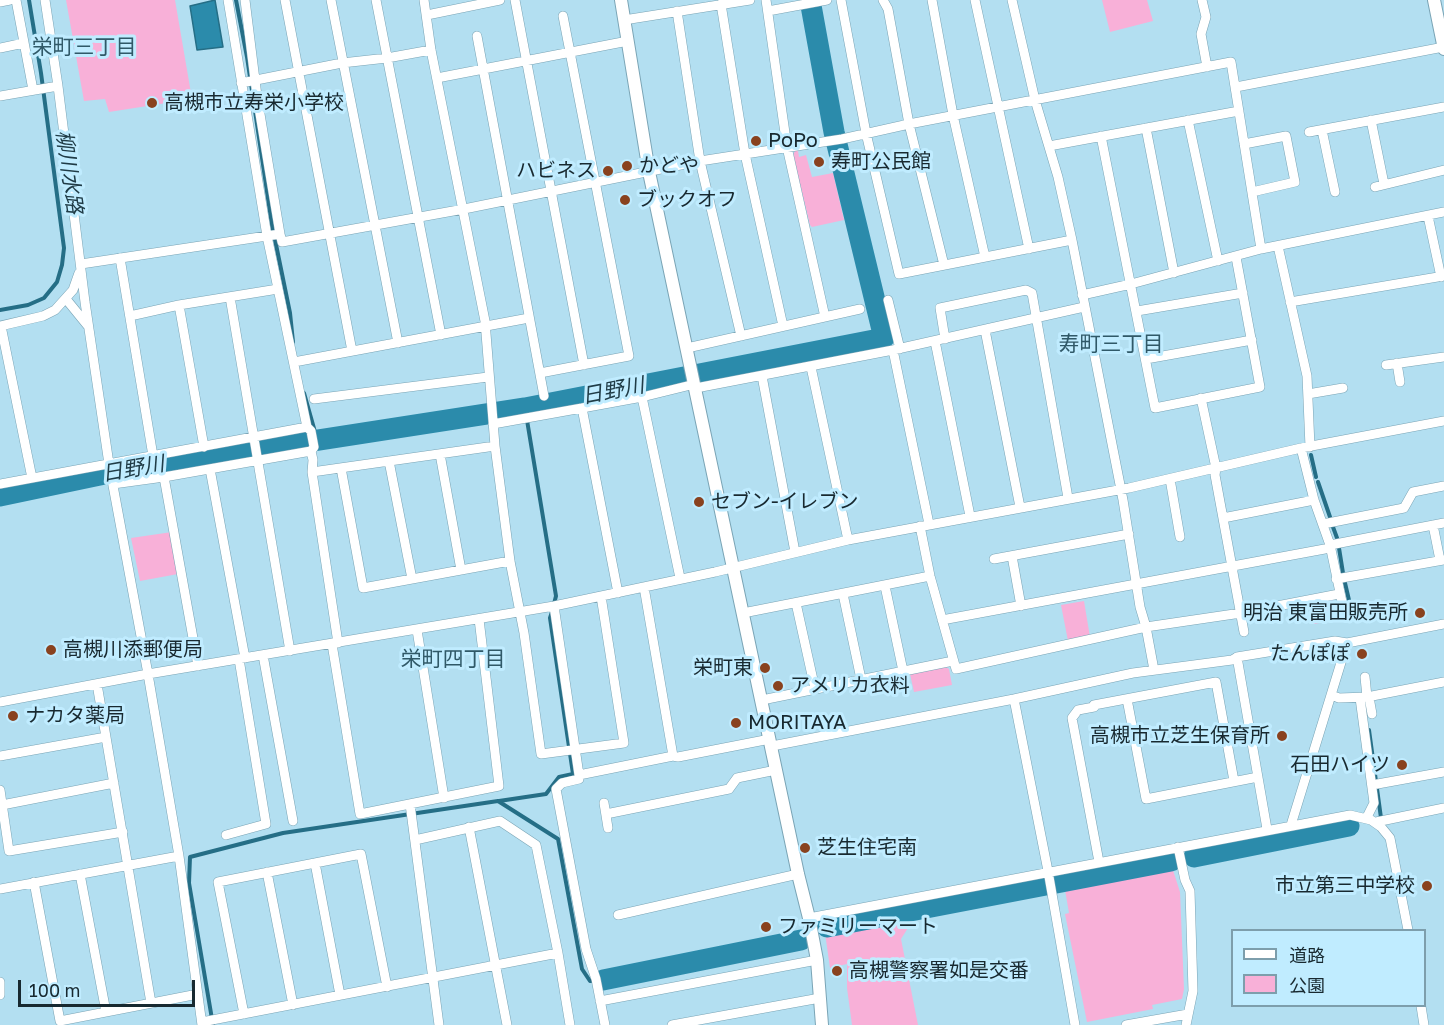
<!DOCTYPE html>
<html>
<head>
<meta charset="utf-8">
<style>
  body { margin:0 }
  #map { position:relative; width:1444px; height:1025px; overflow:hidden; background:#b3dff1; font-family:"Golos Text","Noto Sans JP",sans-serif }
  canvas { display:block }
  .legend { position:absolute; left:1231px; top:929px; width:195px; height:78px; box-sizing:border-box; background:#c0ecff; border:2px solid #7d9eac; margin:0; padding:8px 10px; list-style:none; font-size:18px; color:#182930 }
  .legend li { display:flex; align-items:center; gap:12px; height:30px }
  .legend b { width:30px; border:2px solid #7d9eac }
  .scale { position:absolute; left:18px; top:980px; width:177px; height:27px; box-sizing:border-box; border:3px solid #182930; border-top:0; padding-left:8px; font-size:18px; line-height:21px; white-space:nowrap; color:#182930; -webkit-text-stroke:4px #c0ecff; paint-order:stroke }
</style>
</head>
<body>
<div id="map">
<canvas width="1444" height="1025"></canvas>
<ul class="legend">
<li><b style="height:8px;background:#fff"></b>道路</li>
<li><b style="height:16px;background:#f8b0d8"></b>公園</li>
</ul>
<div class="scale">100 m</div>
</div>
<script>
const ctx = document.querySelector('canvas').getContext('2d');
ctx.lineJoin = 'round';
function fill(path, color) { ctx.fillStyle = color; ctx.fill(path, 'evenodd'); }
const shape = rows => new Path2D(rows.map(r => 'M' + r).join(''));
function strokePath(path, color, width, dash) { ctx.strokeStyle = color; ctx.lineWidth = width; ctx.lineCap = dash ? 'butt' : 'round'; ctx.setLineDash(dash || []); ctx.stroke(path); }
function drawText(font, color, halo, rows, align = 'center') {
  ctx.font = font + ' "Golos Text","Noto Sans JP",sans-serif'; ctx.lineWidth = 6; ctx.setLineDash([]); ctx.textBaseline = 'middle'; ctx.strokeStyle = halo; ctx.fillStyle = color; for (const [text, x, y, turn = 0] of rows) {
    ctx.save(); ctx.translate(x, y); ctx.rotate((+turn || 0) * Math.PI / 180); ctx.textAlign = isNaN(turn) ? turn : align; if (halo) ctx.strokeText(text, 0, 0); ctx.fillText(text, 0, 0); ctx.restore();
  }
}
const green = shape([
  [66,0,175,0,192,99,109,112,105,99,84,101],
  [1102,0,1147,0,1153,21,1110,32],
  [795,151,798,151,799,157,806,155,812,177,833,173,844,220,812,227,810,225,793,155],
  [172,532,178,574,140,581,131,538],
  [1332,600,1336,603,1341,620,1312,624,1309,605],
  [1084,601,1090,637,1068,641,1061,605],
  [944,666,949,669,952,685,914,692,910,674],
  [1171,864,1180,892,1184,989,1182,999,1152,1005,1153,1009,1087,1022,1065,914,1069,913,1064,884],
  [912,913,913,920,901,939,918,1025,852,1025,847,988,847,964,830,968,825,933,827,931]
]);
const water = shape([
  [215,0,223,47,197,50,190,6,215,0]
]);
const stream = shape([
  [236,0,247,57,272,225,290,313,293,342],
  [0,310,28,305,44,298,57,282,62,265,64,248,41,73,29,0],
  [304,393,317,439],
  [525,408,556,596,554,604],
  [1311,455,1316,477],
  [1318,482,1330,517],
  [1333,527,1337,538],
  [1339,548,1343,573],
  [1345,583,1352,613],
  [1369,730,1381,818],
  [499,801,546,794,559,777,573,774,550,618,552,612],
  [213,1025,189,883,190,857,283,833,498,801,558,839,582,969,590,981,603,980]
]);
const river = shape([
  [0,496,119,471,525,408,884,338,834,132,810,0],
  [1194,857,1349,826],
  [827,927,1171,861],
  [603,980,801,940]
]);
const minor = shape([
  [16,0,33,90],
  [45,0,58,86,85,302,109,464,148,674,179,856,202,1025],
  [245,0,257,96,280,234],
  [285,0,352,351],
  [331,0,398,343],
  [376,0,441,335],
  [424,0,431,50,485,321,495,446,510,561,524,633,541,754,624,743,601,596],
  [515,0,584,365],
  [766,0,787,147,825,317],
  [841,0,866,133,899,274,1072,240],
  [883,0,888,9,909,124,944,265],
  [932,0,953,115,985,257],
  [975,0,1029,249],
  [1012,0,1035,100,1058,177,1072,240,1123,500,1140,607,1146,627,1154,670],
  [1202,0,1206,17,1201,34,1207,67],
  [0,2,10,0],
  [721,4,745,154,783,326],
  [677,11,700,161,741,336],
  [768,11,827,0],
  [427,15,500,0],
  [624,20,750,0],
  [477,36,544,396],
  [0,48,24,43],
  [437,78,628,41],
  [241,83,342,63,387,58,431,50],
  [1236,87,1444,47],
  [0,96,58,86],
  [1188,120,1218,261],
  [1371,120,1384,184],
  [1146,128,1174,273],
  [1322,130,1335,192],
  [1309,132,1444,107],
  [1101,136,1155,408,1260,387,1236,257],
  [1244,144,1286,136,1295,182,1252,192],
  [1049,146,1239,111],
  [1375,187,1444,170],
  [1428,216,1441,277],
  [1278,246,1307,376,1310,447],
  [120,258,153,456],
  [81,264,280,234,282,242,464,209,700,161,842,139,909,124,1231,62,1261,249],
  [1082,295,1131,284,1261,249,1444,212],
  [230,297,290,651],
  [66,299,88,326],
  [888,300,900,349],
  [1290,302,1444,276],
  [179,305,204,447],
  [1137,311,1243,293],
  [130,316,179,305,278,289],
  [0,326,43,316,55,310,73,290,79,273],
  [1,326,32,478],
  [985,330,1020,507],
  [945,339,940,308,1026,290,1032,293,1068,498],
  [935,341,970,516],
  [687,348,860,309],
  [893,350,929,524],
  [1146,359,1252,340],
  [294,362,529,318],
  [1397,363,1400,382],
  [1386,365,1444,357],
  [811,367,848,540],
  [540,373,629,356,563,16],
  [762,376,795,552],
  [696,388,893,350,1084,307],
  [1308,394,1343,388],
  [642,397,680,578],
  [1201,398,1216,468,1215,475,1244,632],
  [314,399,488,377],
  [582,408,642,397,695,384],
  [493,424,582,408,618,593],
  [307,427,311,431,314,447,311,451,313,460,312,472,338,643],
  [1301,448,1314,500,1330,545,1345,616],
  [440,454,461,570],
  [389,461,412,579],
  [341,468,363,588,510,561],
  [210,469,245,658],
  [312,472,495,446],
  [164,477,198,666],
  [1170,479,1180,537],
  [0,484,307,427,267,236,228,0],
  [113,484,164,477,311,451],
  [1223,518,1314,500],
  [1323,524,1404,508,1413,492,1444,486],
  [1433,525,1440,560],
  [920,526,930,576,956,669,1146,627,1241,613,1339,594],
  [1330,545,1444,523],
  [1012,556,1021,606],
  [994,559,1129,534],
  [1336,579,1444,560],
  [885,586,903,671],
  [644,587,673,756],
  [843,594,861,679],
  [796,603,815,689],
  [554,606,579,775],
  [743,613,930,576],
  [942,620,1330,548],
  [417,630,444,798],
  [332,644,360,814,499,786,479,619],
  [263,655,293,821],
  [1237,657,1267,829],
  [1365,677,1367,697],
  [97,684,151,1003],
  [1331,695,1339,698,1367,697,1444,682],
  [1369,697,1372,714],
  [1360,698,1374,803,1367,817],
  [1014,699,1048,871,1075,1025],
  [1127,699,1146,799,1258,777],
  [762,700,953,661],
  [0,702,148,674,554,606,715,572,848,540,1129,488,1301,448,1444,421],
  [772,746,1014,699,1133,673,1232,660,1237,657,1335,641,1347,643,1444,624],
  [0,756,106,737],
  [1372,785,1444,772],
  [0,790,9,851,123,832],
  [604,803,608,828],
  [410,804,439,1025],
  [2,805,114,783],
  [606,814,729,789,737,778,776,770],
  [1376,822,1444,808],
  [1291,825,1347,643],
  [469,827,507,1025],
  [226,835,266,824,239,659],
  [415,840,500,821,536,845,558,953,570,1025],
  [1178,847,1185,880,1190,891,1193,991,1186,1025],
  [1099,862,1072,718,1078,710,1094,707,1094,705,1216,682,1234,781],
  [315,863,340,995],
  [267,872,293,1005],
  [80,874,106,1012],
  [34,882,60,1021,198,994],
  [0,889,179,856],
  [618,915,798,874],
  [809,918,1350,815,1371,820,1381,827,1390,838,1408,930],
  [0,982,0,995],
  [600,1001,817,960],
  [1421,1006,1424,1025],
  [244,1014,218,882,361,854,387,987],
  [202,1022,558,953],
  [605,1025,596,979,586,949,556,789,562,783,579,779,579,775,673,756,678,757,770,739],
  [672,1025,820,998],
  [1126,1025,1188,1014]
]);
const tertiary = shape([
  [621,0,649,172,798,874,809,918,817,960,822,1025],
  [1434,0,1444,49]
]);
const markers = [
  [152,103,6,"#89421f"],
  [756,141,6,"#89421f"],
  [819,162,6,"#89421f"],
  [627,166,6,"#89421f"],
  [608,171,6,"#89421f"],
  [625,200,6,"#89421f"],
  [699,502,6,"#89421f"],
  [1420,613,6,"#89421f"],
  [51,650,6,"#89421f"],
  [1362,654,6,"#89421f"],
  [765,668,6,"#89421f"],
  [778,686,6,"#89421f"],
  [13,716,6,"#89421f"],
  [736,723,6,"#89421f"],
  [1282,736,6,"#89421f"],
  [1402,765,6,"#89421f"],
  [805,848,6,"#89421f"],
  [1427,886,6,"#89421f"],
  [766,927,6,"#89421f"],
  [837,971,6,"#89421f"]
];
const poiNames = [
  ["高槻市立寿栄小学校",164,103],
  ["PoPo",768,141],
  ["寿町公民館",831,162],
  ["かどや",639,166],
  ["ハビネス",596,171,"right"],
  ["ブックオフ",637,200],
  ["セブン-イレブン",711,502],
  ["明治 東富田販売所",1408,613,"right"],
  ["高槻川添郵便局",63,650],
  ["たんぽぽ",1350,654,"right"],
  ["栄町東",753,668,"right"],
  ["アメリカ衣料",790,686],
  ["ナカタ薬局",25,716],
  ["MORITAYA",748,723],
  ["高槻市立芝生保育所",1270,736,"right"],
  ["石田ハイツ",1390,765,"right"],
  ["芝生住宅南",817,848],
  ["市立第三中学校",1415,886,"right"],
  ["ファミリーマート",778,927],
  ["高槻警察署如是交番",849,971]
];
const neighbourhoodNames = [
  ["栄町三丁目",84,47],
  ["寿町三丁目",1111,344],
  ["栄町四丁目",453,659]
];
const waterNames = [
  ["柳川水路",69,172,82],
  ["日野川",613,391,-11],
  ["日野川",133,469,-10]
];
fill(green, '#f8b0d8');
fill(water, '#2b8bab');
strokePath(water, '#256e86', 1.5);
strokePath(stream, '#256e86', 4);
strokePath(river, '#2b8bab', 21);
strokePath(minor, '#7aa4b5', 10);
strokePath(tertiary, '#7aa4b5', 14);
strokePath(minor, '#fff', 9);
strokePath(tertiary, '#fff', 12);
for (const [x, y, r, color] of markers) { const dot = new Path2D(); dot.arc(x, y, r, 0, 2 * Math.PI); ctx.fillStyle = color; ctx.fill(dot); strokePath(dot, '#c0ecff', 2); }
drawText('20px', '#182930', '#c0ecff', poiNames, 'left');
drawText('21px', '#305968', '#c0ecff', neighbourhoodNames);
drawText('italic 21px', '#203c47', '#c0ecff', waterNames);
</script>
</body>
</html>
